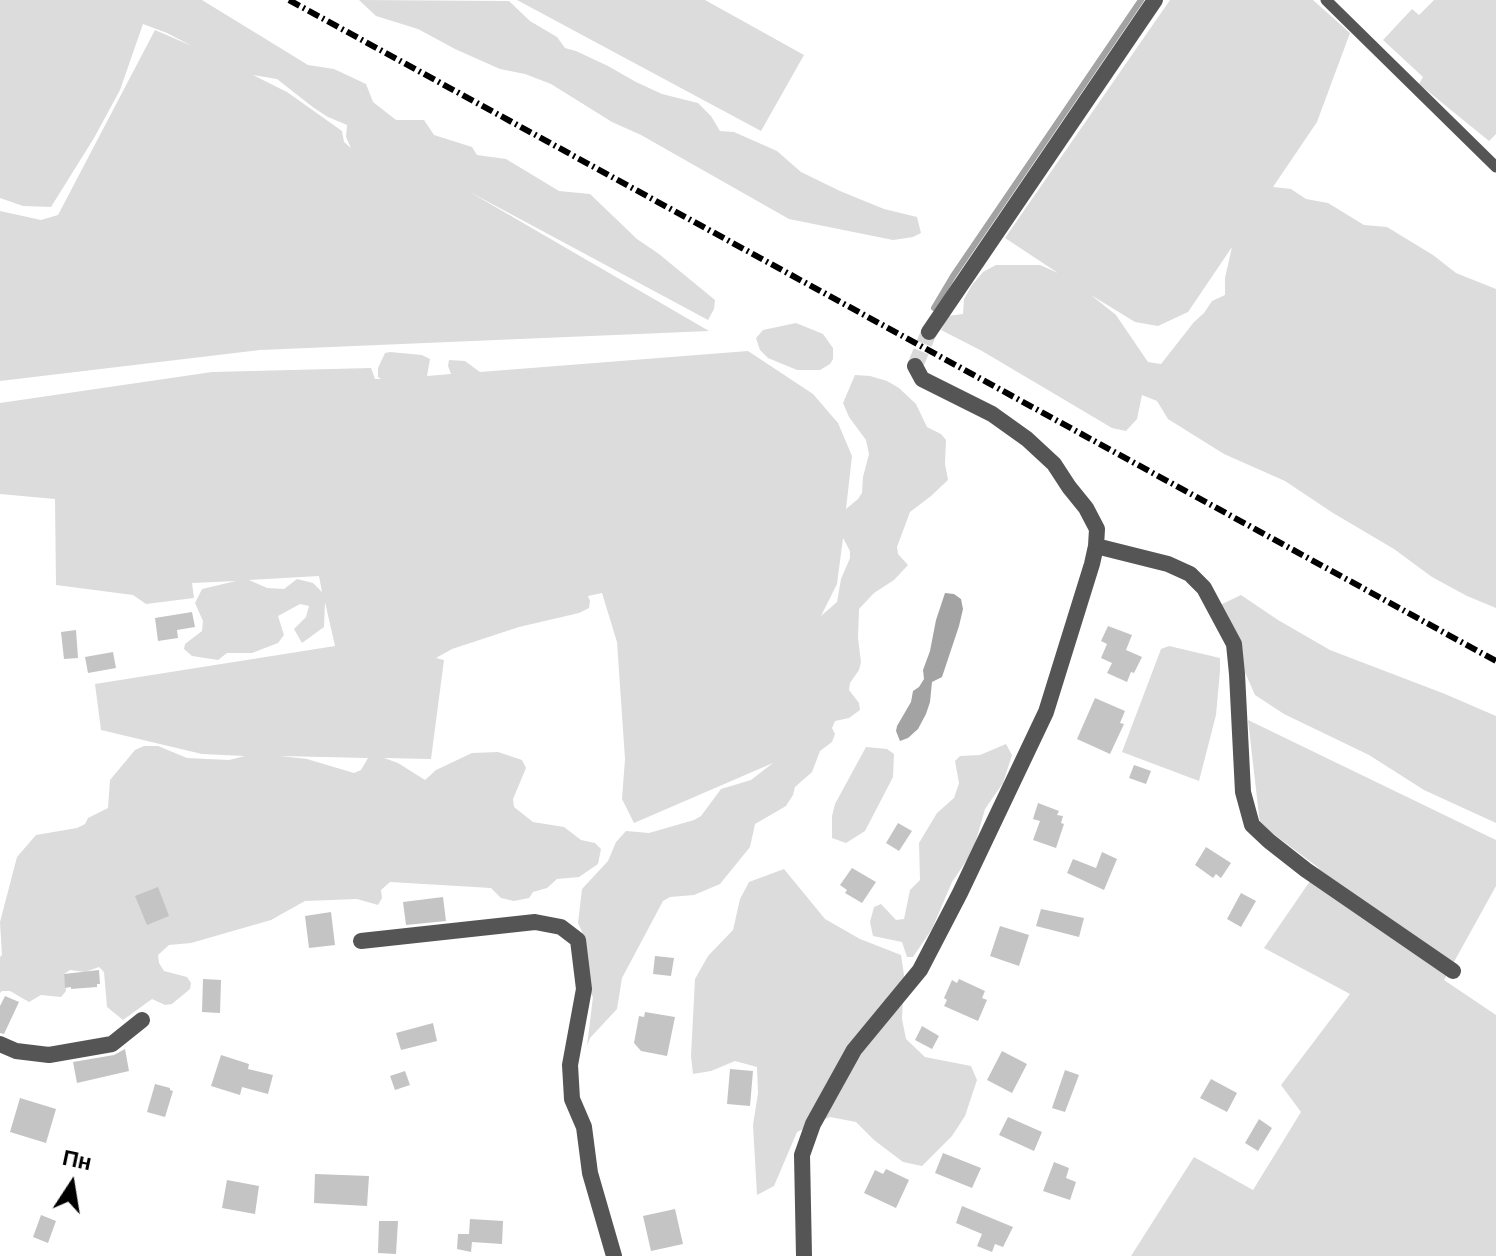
<!DOCTYPE html>
<html>
<head>
<meta charset="utf-8">
<style>
  body { margin:0 }
  #map { position:relative; width:1496px; height:1256px; overflow:hidden; background:#fff; font-family:"Work Sans",sans-serif }
  canvas { display:block }
  .north { position:absolute; left:32px; top:1144px; width:80px; height:80px; -webkit-text-stroke:6px #fff; paint-order:stroke; rotate:12deg; font-size:22px; font-weight:700; line-height:32px; text-align:center; color:#000 }
  .north::after { content:''; display:block; margin:auto; width:28px; height:36px; background:#000; clip-path:polygon(50% 0,100% 100%,50% 72%,0 100%) }
</style>
</head>
<body>
<div id="map">
<canvas width="1496" height="1256"></canvas>
<div class="north">Пн</div>
</div>
<script>
const ctx = document.querySelector('canvas').getContext('2d');
ctx.lineJoin = 'round';
function fill(path, color) { ctx.fillStyle = color; ctx.fill(path, 'evenodd'); }
const shape = rows => new Path2D(rows.map(r => 'M' + r).join(''));
function strokePath(path, color, width, dash) { ctx.strokeStyle = color; ctx.lineWidth = width; ctx.lineCap = dash ? 'butt' : 'round'; ctx.setLineDash(dash || []); ctx.stroke(path); }
const green = shape([
  [0,0,202,0,308,65,334,69,366,84,373,102,396,120,424,120,434,135,472,147,477,155,506,159,559,191,590,194,637,239,659,254,715,300,714,309,708,320,468,191,709,331,260,350,0,381,0,211,41,220,58,215,155,30,192,46,167,33,143,24,120,90,94,138,51,207,23,206,0,198],
  [253,75,277,79,314,108,328,117,347,125,346,137,351,148,344,142,342,131,287,92],
  [359,0,509,1,530,21,557,37,565,48,576,51,608,66,636,82,662,94,698,103,711,116,720,131,734,132,777,151,801,172,840,191,884,209,917,217,921,233,913,237,893,240,789,219,641,135,612,122,551,84,525,74,500,69,455,49,418,29,376,16],
  [517,0,705,0,804,55,761,131],
  [1170,0,1313,0,1350,33,1317,122,1273,187,1291,189,1306,199,1328,203,1364,225,1387,227,1433,255,1456,273,1496,289,1496,608,1467,596,1432,577,1394,549,1333,513,1285,481,1224,454,1168,419,1157,401,1142,395,1137,419,1126,431,1112,428,982,351,941,330,948,316,963,314,964,299,972,285,983,272,996,265,1040,265,1058,273,1005,238],
  [1232,247,1225,278,1225,295,1212,301,1204,313,1194,322,1161,364,1148,362,1116,315,1091,295,1135,322,1158,326,1188,312],
  [1434,0,1496,0,1496,134,1489,141,1419,84,1423,77,1383,40,1412,9,1419,15],
  [796,323,823,334,833,348,833,359,830,364,820,370,797,370,768,358,760,350,756,338,763,330],
  [748,351,813,394,838,423,852,456,846,509,858,499,862,493,863,477,869,454,866,440,849,417,843,403,855,375,870,376,887,381,899,388,916,404,927,427,941,434,946,440,945,464,948,480,931,496,910,512,897,547,898,554,908,565,894,580,874,593,859,609,858,638,861,662,859,670,850,683,849,690,859,703,860,710,849,718,835,721,832,728,835,734,832,742,820,751,812,772,795,787,793,795,786,806,755,824,750,847,720,884,694,895,670,897,663,901,622,978,617,1009,590,1038,587,1046,593,997,586,986,584,936,578,923,582,889,608,861,616,842,626,831,649,833,694,820,701,816,721,789,751,780,773,763,634,823,622,799,625,759,617,642,602,593,588,596,590,601,589,608,579,613,519,627,452,649,436,658,444,660,431,759,384,758,398,763,425,780,436,770,472,753,498,752,522,760,526,768,513,799,514,807,533,822,564,827,581,840,595,843,601,849,598,864,579,877,557,879,547,888,533,892,529,898,514,901,501,898,491,888,390,882,381,890,382,898,378,905,357,899,305,901,271,920,191,943,169,945,158,955,159,963,164,971,187,977,191,983,190,989,172,1004,165,1005,152,999,123,1020,107,1007,104,972,99,967,85,972,70,970,64,974,66,991,61,997,41,995,29,1002,10,991,2,991,0,993,0,957,2,955,0,922,17,857,36,835,77,828,85,824,88,818,108,808,110,780,135,750,144,746,158,746,187,758,229,760,245,756,202,754,101,730,95,684,335,646,325,602,324,627,302,643,294,629,306,617,309,606,300,604,278,616,284,635,278,643,252,653,227,653,218,660,192,656,184,649,185,644,202,631,203,621,195,603,202,589,236,581,192,583,194,598,146,604,133,595,56,585,55,499,0,494,0,403,212,372,371,368,375,379,381,379,378,377,378,368,385,353,390,352,422,355,430,359,427,376,451,374,448,366,449,360,465,361,480,372],
  [843,538,850,551,850,558,841,579,837,602,821,616,837,584],
  [319,576,322,592,313,583,297,579,284,589,267,588,249,580],
  [280,756,367,758,368,758,361,770,354,773,307,759],
  [1241,595,1278,620,1330,650,1445,694,1496,716,1496,823,1424,790,1369,755,1284,714,1255,695,1236,652,1220,605],
  [1169,646,1220,658,1220,671,1216,715,1199,781,1122,752,1161,649],
  [1248,720,1496,840,1496,886,1444,980,1496,1015,1496,1256,1131,1256,1194,1157,1253,1190,1301,1112,1281,1085,1350,994,1264,948,1319,868,1260,824],
  [1006,744,1012,755,1003,783,985,809,973,851,952,882,932,929,913,957,907,957,902,942,873,936,870,922,874,907,881,904,896,920,904,919,910,890,920,880,919,843,937,813,954,798,959,783,955,761,960,756,980,755],
  [866,747,887,749,894,754,893,777,865,831,846,843,832,838,832,816,835,804],
  [784,869,825,919,860,939,901,955,904,975,902,1019,906,1039,925,1057,971,1066,977,1080,965,1116,952,1136,922,1166,903,1162,874,1140,856,1122,830,1117,797,1132,774,1186,757,1195,753,1125,758,1093,757,1067,735,1061,711,1071,693,1074,691,1056,695,979,708,956,733,930,740,899,749,882]
]);
const water = shape([
  [945,593,954,594,961,599,963,609,959,626,942,677,932,682,930,702,926,714,918,729,908,738,900,741,896,731,897,726,911,702,913,691,919,687,924,679,923,670,930,651,936,620]
]);
const stream = shape([
  [934,308,953,276,1141,0]
]);
const building = shape([
  [192,612,195,627,177,630,178,638,158,641,155,618],
  [1108,626,1132,635,1126,650,1142,657,1134,673,1131,672,1127,682,1107,673,1112,663,1101,658,1107,644,1101,641],
  [76,630,78,658,64,659,61,632],
  [113,652,116,668,88,673,85,657],
  [1095,698,1125,711,1120,723,1124,724,1110,754,1077,739],
  [1134,765,1151,771,1146,784,1129,778],
  [1038,803,1059,811,1057,815,1063,816,1061,823,1064,824,1056,848,1033,840,1040,821,1033,819],
  [898,823,912,831,899,851,886,843],
  [1206,847,1231,863,1221,878,1216,874,1213,878,1195,865],
  [1102,852,1117,859,1104,890,1067,873,1073,859,1096,868],
  [852,868,876,882,862,903,845,893,847,890,840,885],
  [158,887,169,916,147,925,135,896],
  [1241,893,1256,901,1241,927,1227,919],
  [443,897,446,921,406,925,403,902],
  [1041,909,1084,918,1079,937,1036,926],
  [331,912,335,945,309,948,305,916],
  [1000,926,1029,935,1019,966,990,956],
  [655,956,674,958,671,976,653,974],
  [99,970,100,984,97,984,97,987,71,989,71,987,65,988,64,974],
  [203,979,221,980,220,1013,202,1012],
  [959,979,985,991,982,998,987,1000,978,1021,944,1006,947,1000,944,998,952,980,957,983],
  [5,996,19,1002,4,1034,0,1033,0,1006],
  [645,1012,675,1017,667,1056,641,1051,634,1043,639,1016,644,1017],
  [433,1023,437,1041,401,1050,396,1033],
  [922,1026,939,1036,932,1049,915,1040],
  [125,1049,129,1071,77,1083,73,1062,114,1055],
  [1002,1051,1027,1064,1012,1093,987,1080],
  [221,1055,249,1064,248,1069,273,1075,268,1094,242,1087,240,1095,211,1086],
  [730,1069,753,1071,750,1106,727,1104],
  [1065,1070,1079,1075,1065,1112,1052,1108],
  [405,1071,410,1085,395,1090,390,1076],
  [1211,1079,1237,1093,1227,1112,1200,1098],
  [155,1084,170,1088,170,1090,173,1091,165,1117,147,1112],
  [20,1098,56,1109,46,1143,10,1132],
  [1008,1117,1042,1132,1034,1151,999,1135],
  [1259,1119,1272,1128,1258,1151,1245,1143],
  [943,1153,981,1168,972,1188,935,1173],
  [1054,1162,1069,1168,1066,1178,1076,1182,1070,1200,1043,1191],
  [886,1169,909,1180,896,1208,864,1193,875,1170,883,1174],
  [315,1174,369,1176,367,1206,314,1203],
  [227,1180,259,1186,255,1214,222,1208],
  [962,1206,1013,1227,1003,1247,995,1244,992,1252,977,1246,982,1234,956,1223],
  [675,1209,683,1244,651,1251,643,1216],
  [41,1215,56,1221,48,1243,33,1237],
  [470,1219,503,1221,502,1244,472,1242,471,1252,457,1249,458,1234,469,1234],
  [379,1221,398,1221,396,1254,378,1253]
]);
const minorTunnel = shape([
  [915,366,929,332]
]);
const service = shape([
  [1326,0,1496,167]
]);
const minor = shape([
  [929,332,1155,0],
  [1096,546,1168,564,1190,574,1204,588,1234,644,1237,674,1243,792,1252,825,1269,841,1306,870,1453,971],
  [361,941,535,922,561,927,578,940,584,989,570,1065,572,1099,584,1127,590,1173,614,1256],
  [0,1044,16,1051,49,1055,112,1044,142,1020],
  [804,1256,802,1155,813,1124,854,1050,920,970,960,893,1046,712,1092,564,1096,546,1097,529,1086,508,1069,487,1054,464,1027,439,992,414,922,379,915,366]
]);
const rail = shape([
  [289,0,1496,661]
]);
fill(green, '#dcdcdc');
fill(water, '#a3a3a3');
strokePath(stream, '#a3a3a3', 6);
fill(building, '#c4c4c4');
strokePath(minorTunnel, '#d9d9d9', 16, [16, 8]);
strokePath(service, '#555', 11);
strokePath(minor, '#555', 16);
strokePath(rail, '#000', 6, [12, 4, 2, 4]);
</script>
</body>
</html>
